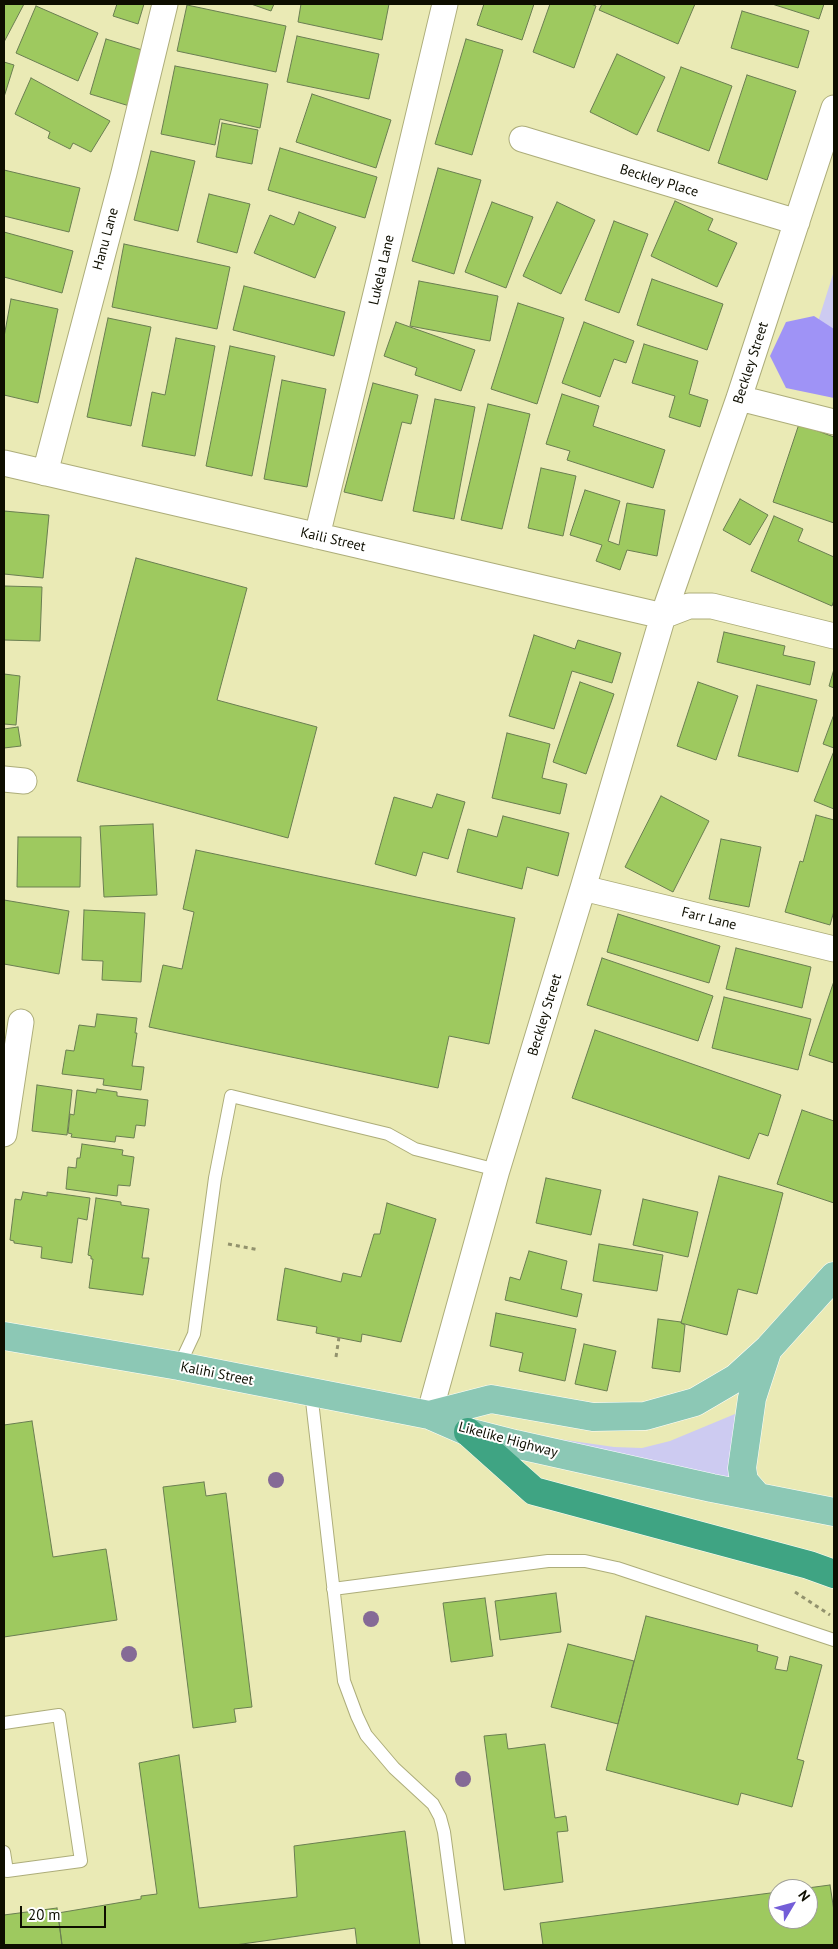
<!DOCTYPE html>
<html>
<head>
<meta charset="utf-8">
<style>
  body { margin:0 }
  #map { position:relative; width:838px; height:1949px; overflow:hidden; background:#eaeab5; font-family:"PT Sans",sans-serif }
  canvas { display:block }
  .frame { position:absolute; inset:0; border:5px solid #0e0e00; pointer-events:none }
  .north { position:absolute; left:768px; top:1879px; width:50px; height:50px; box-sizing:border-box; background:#fff; border:1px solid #9f9f99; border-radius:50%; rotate:53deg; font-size:14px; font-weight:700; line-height:20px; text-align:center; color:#0e0e00 }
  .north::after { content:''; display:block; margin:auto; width:18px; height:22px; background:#745ed8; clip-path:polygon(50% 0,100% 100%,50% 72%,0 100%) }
  .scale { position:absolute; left:20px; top:1906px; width:86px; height:22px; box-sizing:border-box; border:2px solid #0e0e00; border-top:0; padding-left:6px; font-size:15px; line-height:18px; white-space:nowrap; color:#0e0e00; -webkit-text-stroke:4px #fff; paint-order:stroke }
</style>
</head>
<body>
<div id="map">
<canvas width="838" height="1949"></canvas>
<div class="frame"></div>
<div class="north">N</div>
<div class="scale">20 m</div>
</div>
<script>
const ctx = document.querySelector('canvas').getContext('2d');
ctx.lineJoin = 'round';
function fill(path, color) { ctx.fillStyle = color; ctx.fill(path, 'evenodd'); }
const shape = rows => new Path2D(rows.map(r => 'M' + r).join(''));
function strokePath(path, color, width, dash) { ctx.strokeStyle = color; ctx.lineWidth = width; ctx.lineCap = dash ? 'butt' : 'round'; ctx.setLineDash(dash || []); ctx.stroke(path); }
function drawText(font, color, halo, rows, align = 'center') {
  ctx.font = font + ' "PT Sans",sans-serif'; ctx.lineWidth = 4; ctx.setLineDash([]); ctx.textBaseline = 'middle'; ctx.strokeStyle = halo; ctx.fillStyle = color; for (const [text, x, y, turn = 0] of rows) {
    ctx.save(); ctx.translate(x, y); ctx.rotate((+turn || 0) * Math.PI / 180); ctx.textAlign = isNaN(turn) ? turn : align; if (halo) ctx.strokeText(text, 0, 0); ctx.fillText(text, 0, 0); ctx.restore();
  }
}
const green = shape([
  [834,271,834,337,815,331],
  [735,1414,730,1495,468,1426,614,1447,642,1448,670,1441]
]);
const forest = shape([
  [814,316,834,329,834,398,786,388,770,356,786,322]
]);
const building = shape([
  [4,4,24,4,4,42,4,4],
  [117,4,144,4,138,24,113,16,117,4],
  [251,4,274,4,271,11,251,4],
  [301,4,389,4,382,40,298,22,301,4],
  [484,4,534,4,522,40,477,25,484,4],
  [550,4,591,4,596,6,574,68,533,52,550,4],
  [602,4,695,4,678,44,599,10,602,4],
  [772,4,824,4,819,19,772,4],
  [187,5,286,26,276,72,177,51,187,5],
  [36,6,98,33,78,81,16,53,36,6],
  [742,11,809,31,798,68,731,48,742,11],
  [297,36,379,54,369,99,287,82,297,36],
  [106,39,152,53,136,108,90,94,106,39],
  [466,39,503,50,472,155,435,144,466,39],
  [617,54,665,77,637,135,590,112,617,54],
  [4,62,14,65,4,97,4,62],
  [175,66,268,84,260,128,220,119,215,145,161,134,175,66],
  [681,67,732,86,709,151,657,131,681,67],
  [747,75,796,91,767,180,718,163,747,75],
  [31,78,110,121,91,152,73,143,70,149,48,138,50,132,15,114,31,78],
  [312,94,391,120,376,168,296,142,312,94],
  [222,123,258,130,252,164,216,157,222,123],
  [280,148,377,177,365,218,268,190,280,148],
  [151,151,195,161,178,231,134,220,151,151],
  [438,168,481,180,454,274,412,261,438,168],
  [4,170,80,188,69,232,4,216,4,170],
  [209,194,250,204,237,253,197,242,209,194],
  [675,201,713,219,708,230,737,243,717,287,651,256,675,201],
  [492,202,533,217,506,288,465,272,492,202],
  [557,202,595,220,561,294,523,276,557,202],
  [299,212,336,227,315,278,254,253,270,215,294,225,299,212],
  [614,221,648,234,619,313,585,300,614,221],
  [4,232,73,251,62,293,4,277,4,232],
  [124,244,230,267,217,329,112,307,124,244],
  [652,279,723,304,707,350,637,325,652,279],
  [419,281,498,296,490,341,410,326,419,281],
  [244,286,345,312,334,356,233,330,244,286],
  [11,299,58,309,38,403,4,395,4,337,11,299],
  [518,303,564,318,537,404,491,389,518,303],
  [108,318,151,327,131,426,87,417,108,318],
  [396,322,475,350,461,391,415,375,417,368,384,356,396,322],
  [584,322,634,341,626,363,614,359,600,397,562,383,584,322],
  [176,338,215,346,195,456,142,446,152,392,165,395,176,338],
  [644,344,698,361,689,394,708,400,700,427,669,417,675,396,632,383,644,344],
  [230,346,275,356,252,476,206,466,230,346],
  [282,380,326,389,307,487,264,479,282,380],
  [373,383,418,395,411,424,402,422,382,501,344,492,373,383],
  [562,394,599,406,593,426,665,450,653,488,567,460,570,451,546,444,562,394],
  [435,399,475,407,454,519,413,511,435,399],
  [488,404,530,414,502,529,461,520,488,404],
  [799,424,834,437,834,523,773,502,799,424],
  [541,468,576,476,563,536,528,528,541,468],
  [585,490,620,501,608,541,619,545,627,503,665,510,657,556,627,550,620,570,596,561,602,545,570,535,585,490],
  [740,499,768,515,750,545,723,530,740,499],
  [4,511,49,515,43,578,4,574,4,511],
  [774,516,803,529,798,541,834,557,834,600,832,606,751,571,774,516],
  [136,558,247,588,217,700,317,727,288,838,77,781,136,558],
  [4,586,42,587,40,641,4,640,4,586],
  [724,632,785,646,783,655,815,662,810,685,717,662,724,632],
  [534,635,575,649,578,640,621,653,612,683,572,671,554,729,509,716,534,635],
  [834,669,834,688,829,686,834,669],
  [4,674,20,676,16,725,4,724,4,674],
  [580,682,614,694,586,774,553,762,580,682],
  [698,682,738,696,716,760,677,746,698,682],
  [757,685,817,700,798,772,738,756,757,685],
  [833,717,834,717,834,748,823,744,833,717],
  [18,727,21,746,4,748,4,729,18,727],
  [507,733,550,744,542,778,567,784,560,814,492,798,507,733],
  [834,751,834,809,814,801,834,751],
  [437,794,465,802,448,859,423,852,416,876,375,864,394,797,432,808,437,794],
  [661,796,709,821,673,892,625,867,661,796],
  [816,815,834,820,834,911,830,925,785,912,800,861,803,862,816,815],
  [503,816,569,833,558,876,527,867,522,889,457,872,468,829,497,837,503,816],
  [153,824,157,895,104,897,100,826,153,824],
  [18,837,81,837,80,887,17,887,18,837],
  [721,839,761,847,749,907,709,899,721,839],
  [196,850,515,918,489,1044,449,1036,438,1088,149,1027,163,965,182,969,194,912,183,909,196,850],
  [4,900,69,911,59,974,4,964,4,900],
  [84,910,145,913,141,982,102,980,103,961,82,960,84,910],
  [618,914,720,946,709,983,607,952,618,914],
  [736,948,811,967,802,1008,726,989,736,948],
  [602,958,713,996,698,1041,587,1005,602,958],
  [834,981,834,1063,809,1055,834,981],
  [724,997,811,1019,798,1070,712,1048,724,997],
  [97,1014,137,1018,135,1033,137,1033,132,1066,144,1067,141,1090,103,1085,104,1079,62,1074,66,1050,74,1051,79,1025,95,1027,97,1014],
  [595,1030,781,1095,768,1136,759,1133,749,1159,572,1098,595,1030],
  [37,1085,72,1090,67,1135,32,1131,37,1085],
  [97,1089,117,1092,117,1096,148,1100,145,1126,136,1125,134,1138,116,1136,115,1142,71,1137,72,1134,68,1133,70,1114,74,1115,77,1090,96,1093,97,1089],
  [802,1110,834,1121,834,1203,777,1184,802,1110],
  [82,1144,123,1150,122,1155,134,1157,130,1186,118,1185,117,1196,66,1189,68,1167,76,1168,77,1158,80,1158,82,1144],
  [719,1176,783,1193,757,1294,738,1289,727,1335,681,1323,719,1176],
  [546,1178,601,1190,591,1235,536,1223,546,1178],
  [23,1192,47,1196,47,1192,90,1198,87,1220,78,1218,72,1263,41,1258,42,1247,14,1243,14,1241,10,1240,15,1199,21,1200,23,1192],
  [96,1198,121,1202,121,1205,149,1209,142,1258,149,1258,143,1295,89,1288,93,1259,91,1259,91,1256,88,1255,96,1198],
  [643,1199,698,1212,688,1257,633,1245,643,1199],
  [387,1203,436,1219,401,1342,362,1334,361,1342,316,1333,317,1327,277,1320,285,1268,341,1282,343,1273,361,1277,374,1234,380,1234,387,1203],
  [599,1244,663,1255,657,1291,593,1281,599,1244],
  [529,1251,567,1261,561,1289,582,1294,577,1317,505,1300,510,1277,520,1280,529,1251],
  [496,1313,576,1329,565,1381,519,1371,523,1353,490,1346,496,1313],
  [658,1319,681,1322,681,1323,685,1325,680,1372,652,1368,658,1319],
  [584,1344,616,1351,607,1391,575,1384,584,1344],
  [32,1421,53,1557,106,1549,117,1620,4,1637,4,1425,32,1421],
  [204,1482,206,1496,226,1493,252,1707,234,1709,236,1722,193,1728,163,1487,204,1482],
  [556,1593,561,1632,500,1640,495,1601,556,1593],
  [485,1598,493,1656,451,1662,443,1603,485,1598],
  [646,1616,758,1645,757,1651,778,1657,775,1669,787,1671,790,1656,822,1665,797,1759,804,1761,792,1807,741,1793,738,1805,606,1770,646,1616],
  [568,1644,634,1661,618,1724,551,1707,568,1644],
  [506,1734,508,1749,545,1744,555,1818,566,1816,568,1831,557,1832,563,1882,504,1890,484,1736,506,1734],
  [179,1755,199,1908,297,1897,294,1846,405,1831,420,1945,357,1945,355,1928,235,1945,62,1945,58,1913,141,1899,141,1896,157,1894,139,1763,179,1755],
  [830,1885,834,1911,834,1945,543,1945,540,1923,778,1892,778,1919,808,1919,808,1889,800,1889,830,1885],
  [57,1908,62,1945,4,1945,4,1915,57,1908]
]);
const path = shape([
  [228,1244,259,1250],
  [336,1357,339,1337],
  [795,1592,830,1615]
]);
const lane = shape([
  [179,1366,194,1334,215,1178,231,1096,388,1134,415,1149,497,1170],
  [311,1392,344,1681,357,1716,366,1735,394,1768,433,1804,440,1817,444,1832,459,1945],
  [333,1589,548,1561,585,1561,617,1568,834,1640],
  [4,1723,59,1715,81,1861,7,1871,4,1852]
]);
const street = shape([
  [522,139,797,222],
  [739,398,834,422],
  [4,463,663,616,689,606,712,606,834,636],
  [45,473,124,173,165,4],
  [317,536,381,273,445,4],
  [4,779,24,781],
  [583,888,834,949],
  [4,1134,21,1022],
  [429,1415,497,1170,583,888,663,616,739,398,834,108]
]);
const primary = shape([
  [4,1336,179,1366,429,1415,468,1432,515,1444,712,1488,834,1512],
  [429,1415,491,1399,593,1417,645,1416,695,1402,736,1378,769,1348,834,1276],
  [758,1497,744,1481,742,1468,752,1398,767,1352]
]);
const highway = shape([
  [468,1432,534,1491,809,1565,834,1574]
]);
const trees = [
  [276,1480],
  [371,1619],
  [129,1654],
  [463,1779]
];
const streetNames = [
  ["Beckley Place",659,181,17],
  ["Hanu Lane",106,239,-75],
  ["Lukela Lane",382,270,-77],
  ["Beckley Street",751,363,-72],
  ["Kaili Street",333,540,13],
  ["Farr Lane",709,919,14],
  ["Beckley Street",545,1015,-73],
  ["Kalihi Street",217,1374,11],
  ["Likelike Highway",508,1440,15]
];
fill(green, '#cdcbf1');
fill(forest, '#9f93f6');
fill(building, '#9ec95f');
strokePath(building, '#6a7e51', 1);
strokePath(lane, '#adad7a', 14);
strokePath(street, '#adad7a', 27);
strokePath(primary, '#fff', 29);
strokePath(highway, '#fff', 29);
strokePath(path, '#92926d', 3, [4, 4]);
strokePath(lane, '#fff', 12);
strokePath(street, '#fff', 25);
strokePath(primary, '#8cc8b5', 28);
strokePath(highway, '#3fa483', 28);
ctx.fillStyle = '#856a96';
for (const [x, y] of trees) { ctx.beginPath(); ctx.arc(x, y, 8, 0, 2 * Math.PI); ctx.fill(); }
drawText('14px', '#0e0e00', '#fff', streetNames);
</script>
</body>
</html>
